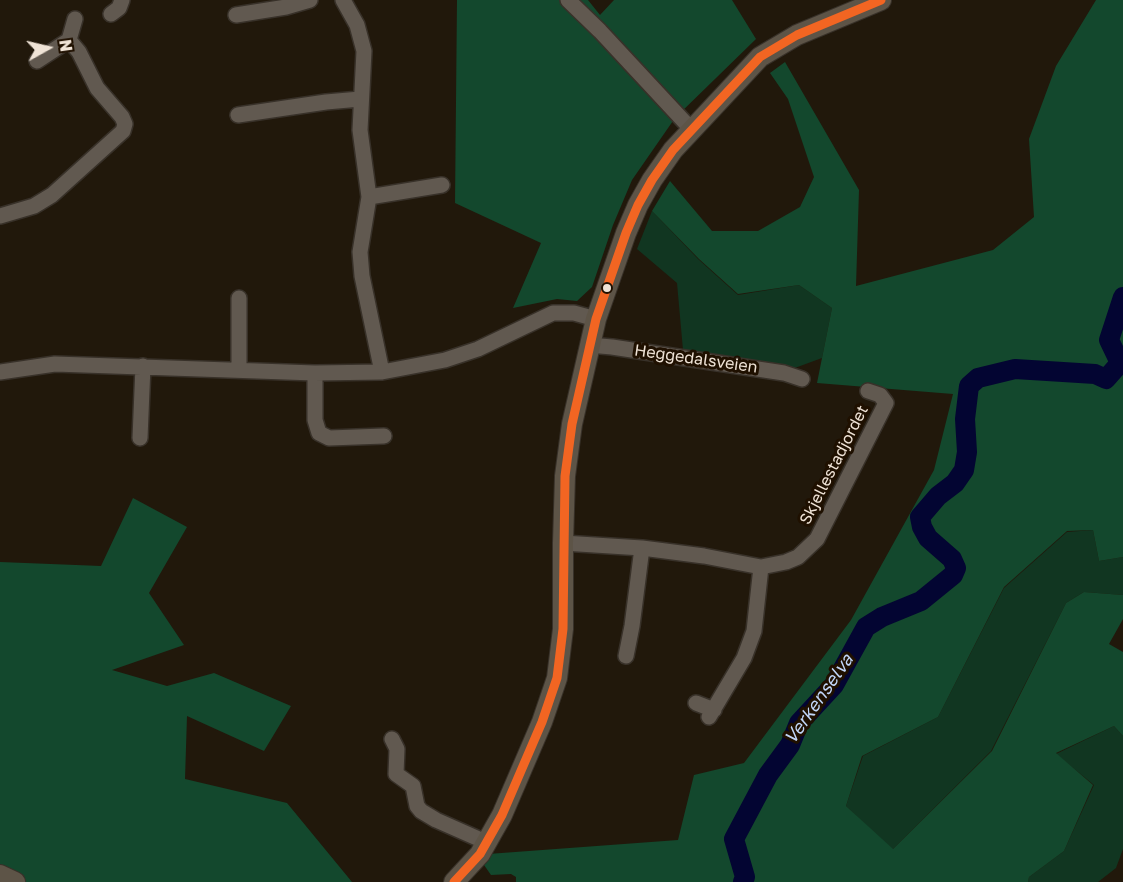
<!DOCTYPE html>
<html>
<head>
<meta charset="utf-8">
<style>
  body { margin:0 }
  #map { position:relative; width:1123px; height:882px; overflow:hidden; background:#21180b; font-family:"Golos Text",sans-serif }
  canvas { display:block }
  .north { position:absolute; left:18px; top:18px; width:60px; height:60px; -webkit-text-stroke:4px #1f1000; paint-order:stroke; rotate:82deg; font-size:16px; font-weight:700; line-height:24px; text-align:center; color:#efe3d6 }
  .north::after { content:''; display:block; margin:auto; width:21px; height:27px; background:#efe3d6; clip-path:polygon(50% 0,100% 100%,50% 72%,0 100%) }
</style>
</head>
<body>
<div id="map">
<canvas width="1123" height="882"></canvas>
<div class="north">N</div>
</div>
<script>
const ctx = document.querySelector('canvas').getContext('2d');
ctx.lineJoin = 'round';
function fill(path, color) { ctx.fillStyle = color; ctx.fill(path, 'evenodd'); }
const shape = rows => new Path2D(rows.map(r => 'M' + r).join(''));
function strokePath(path, color, width, dash) { ctx.strokeStyle = color; ctx.lineWidth = width; ctx.lineCap = dash ? 'butt' : 'round'; ctx.setLineDash(dash || []); ctx.stroke(path); }
function drawText(font, color, halo, rows, align = 'center') {
  ctx.font = font + ' "Golos Text",sans-serif'; ctx.lineWidth = 6; ctx.setLineDash([]); ctx.textBaseline = 'middle'; ctx.strokeStyle = halo; ctx.fillStyle = color; for (const [text, x, y, turn = 0] of rows) {
    ctx.save(); ctx.translate(x, y); ctx.rotate((+turn || 0) * Math.PI / 180); ctx.textAlign = isNaN(turn) ? turn : align; if (halo) ctx.strokeText(text, 0, 0); ctx.fillText(text, 0, 0); ctx.restore();
  }
}
const green = shape([
  [652,211,698,259,738,295,799,285,832,308,822,358,792,369,683,350,677,283,637,249],
  [1093,530,1099,561,1123,557,1123,595,1084,592,1066,603,991,751,892,850,846,806,863,756,938,717,1004,588,1067,532],
  [1114,726,1123,736,1123,849,1116,868,1098,882,1028,882,1029,877,1064,851,1094,785,1056,754]
]);
const forest = shape([
  [457,0,588,0,600,15,614,0,732,0,756,39,675,118,632,180,613,225,592,287,577,301,557,299,513,308,541,243,455,203],
  [1096,0,1123,0,1123,557,1099,561,1093,530,1067,531,1004,587,938,717,862,756,846,806,893,849,992,751,1066,603,1084,592,1123,595,1123,619,1109,644,1123,652,1123,736,1114,726,1056,753,1093,785,1064,851,1029,877,1028,882,516,882,516,877,511,874,491,875,484,865,485,856,488,854,678,840,694,775,744,763,851,620,934,470,953,394,817,383,832,308,799,285,738,294,699,259,652,211,670,181,712,231,758,231,800,207,814,177,788,99,770,73,785,62,859,190,856,286,993,250,1034,217,1029,139,1056,66],
  [133,498,187,527,149,593,184,645,112,670,167,686,214,673,291,706,264,751,187,716,185,779,287,803,352,882,0,882,0,562,101,566]
]);
const river = shape([
  [743,882,745,877,734,839,768,775,790,745,799,723,834,685,866,627,882,617,921,601,953,575,956,568,952,559,928,538,922,527,920,517,938,496,955,483,964,470,967,452,965,419,969,386,978,378,1015,369,1095,374,1106,379,1120,363,1109,340,1123,297]
]);
const minor = shape([
  [343,0,357,25,364,51,360,130,369,197,360,252,362,276,382,372],
  [568,0,600,31,692,130],
  [111,14,119,8,122,0],
  [236,15,286,7,310,0],
  [69,40,75,19],
  [37,61,69,40],
  [238,115,326,102,360,99],
  [369,197,442,185],
  [0,216,34,206,52,195,123,131,125,124,122,117,97,88,79,52,69,40],
  [589,345,612,347,784,373,802,379],
  [239,370,239,298],
  [0,372,55,364,315,373,382,372,445,360,478,349,553,313,574,313,596,319],
  [315,373,315,420,319,433,329,438,384,436],
  [140,438,143,366],
  [563,543,642,548,704,556,761,567,786,562,798,557,817,539,886,403,880,395,868,391],
  [626,656,632,626,642,548],
  [696,703,714,710],
  [709,717,744,658,754,631,761,567],
  [392,739,397,749,396,774,413,786,417,806,421,811,436,820,488,843]
]);
const major = shape([
  [0,875,15,882],
  [454,882,480,854,502,815,542,722,557,678,563,629,563,543,565,476,572,424,596,319,626,233,638,205,652,180,673,150,760,57,797,35,881,0]
]);
const bus1 = shape([
  [454,882,480,854,502,815,542,722,557,678,563,629,565,476,572,424,596,319,626,233,638,205,652,180,673,150,760,57,797,35,881,0]
]);
const markers = [
  [607,288,5,"#efe3d6"]
];
const streetNames = [
  ["Heggedalsveien",696,359,8],
  ["Skjellestadjordet",834,465,-63]
];
const waterNames = [
  ["Verkenselva",819,699,-55]
];
fill(green, '#113621');
fill(forest, '#13482d');
strokePath(river, '#030532', 20);
strokePath(minor, '#383129', 18);
strokePath(major, '#383129', 22);
strokePath(minor, '#615950', 15);
strokePath(major, '#5d5447', 20);
strokePath(bus1, '#f26522', 9);
for (const [x, y, r, color] of markers) { const dot = new Path2D(); dot.arc(x, y, r, 0, 2 * Math.PI); ctx.fillStyle = color; ctx.fill(dot); strokePath(dot, '#1f1000', 2); }
drawText('16px', '#efe3d6', '#1f1000', streetNames);
drawText('italic 18px', '#c1d6f8', '#1f1000', waterNames);
</script>
</body>
</html>
